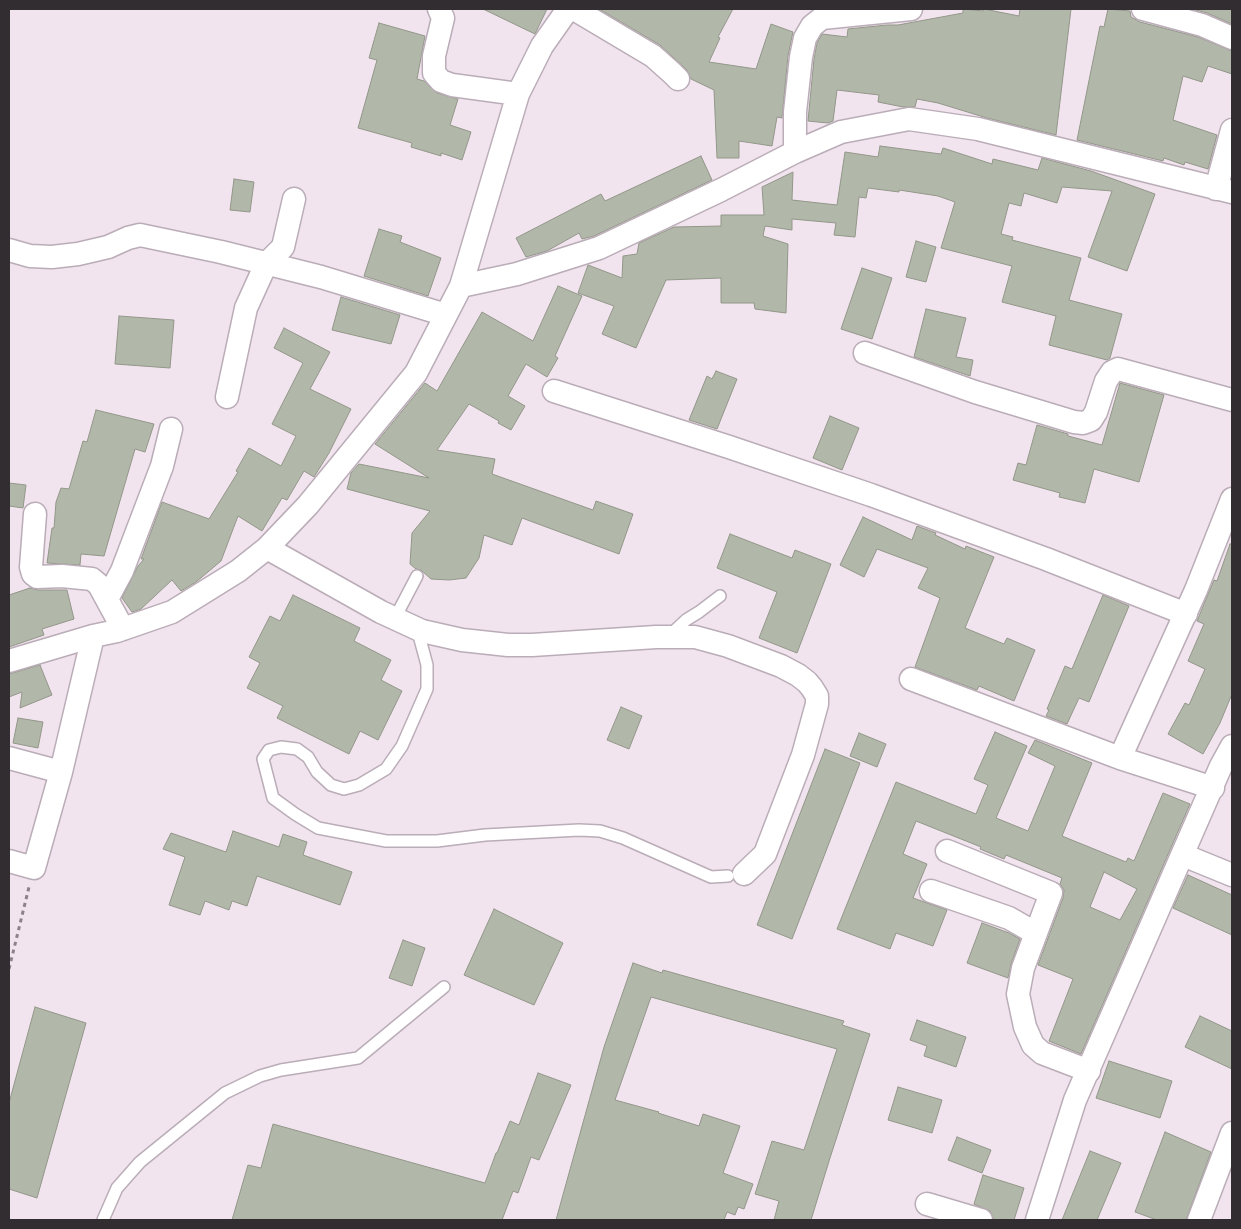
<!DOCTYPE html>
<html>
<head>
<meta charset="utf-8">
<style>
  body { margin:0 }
  #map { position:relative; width:1241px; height:1229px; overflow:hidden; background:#f2e4ef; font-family:"Varela Round",sans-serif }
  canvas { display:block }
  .frame { position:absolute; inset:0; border:10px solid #322d31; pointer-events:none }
</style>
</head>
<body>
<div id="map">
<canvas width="1241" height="1229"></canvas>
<div class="frame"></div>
</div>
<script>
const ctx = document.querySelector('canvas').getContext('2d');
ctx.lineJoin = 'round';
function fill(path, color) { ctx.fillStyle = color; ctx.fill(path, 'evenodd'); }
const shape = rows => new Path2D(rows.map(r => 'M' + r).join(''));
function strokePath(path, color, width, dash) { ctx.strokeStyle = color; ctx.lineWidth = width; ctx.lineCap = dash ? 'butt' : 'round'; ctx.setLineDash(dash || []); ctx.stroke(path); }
const building = shape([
  [483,9,547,9,535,34,483,9],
  [599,9,733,9,718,37,720,38,709,62,756,69,771,24,793,32,788,56,782,118,777,117,772,146,739,141,739,158,717,158,714,90,691,79,687,70,660,45,599,9],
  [963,9,983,11,984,9,1019,16,1020,9,1071,9,1056,135,987,118,938,103,917,99,915,107,903,107,878,102,879,95,837,90,833,121,828,123,808,121,814,59,817,43,822,34,847,37,848,29,887,25,898,25,963,13,963,9],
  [1108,9,1130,11,1131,17,1140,22,1198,37,1232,51,1232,74,1208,66,1202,82,1183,76,1173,120,1217,135,1208,169,1185,162,1184,165,1164,158,1163,161,1077,140,1100,26,1104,27,1108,9],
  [1192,9,1232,9,1232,24,1207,13,1192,9],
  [379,23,425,36,417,79,424,81,437,93,458,99,450,125,471,132,462,160,441,153,441,156,411,147,412,143,358,128,377,60,369,58,379,23],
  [880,146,941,154,943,148,992,164,993,159,1038,170,1042,158,1091,171,1155,194,1127,271,1088,257,1112,191,1062,187,1057,203,1024,193,1021,206,1009,203,1001,234,1013,237,1012,240,1081,258,1069,300,1122,314,1110,358,1107,360,1049,345,1056,316,1002,302,1012,266,941,248,955,202,938,196,899,190,899,192,868,188,866,198,859,197,855,237,834,235,836,223,792,219,792,230,765,226,763,236,788,244,786,313,755,309,754,303,721,303,721,278,666,280,636,348,602,334,614,306,578,293,588,265,622,278,623,256,637,254,639,243,674,227,721,226,721,215,764,215,762,187,793,172,792,200,837,205,845,152,878,157,880,146],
  [701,156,712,180,594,236,582,239,579,233,547,251,526,257,516,238,601,194,605,201,701,156],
  [234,179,254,182,250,212,230,210,234,179],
  [379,229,402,236,400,242,441,258,428,296,364,276,379,229],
  [916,241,936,247,926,282,906,277,916,241],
  [862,268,892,278,872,339,841,329,862,268],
  [558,286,582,296,555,356,558,358,547,377,526,364,508,396,525,406,511,430,498,423,499,421,469,404,437,450,495,459,492,474,593,510,596,501,633,514,619,554,522,518,512,545,484,535,479,558,466,578,449,580,431,579,421,570,416,569,410,564,412,533,430,511,347,489,351,473,359,464,429,478,375,444,425,383,437,391,482,312,533,341,558,286],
  [341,297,400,315,391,344,332,330,341,297],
  [926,309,966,318,956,357,973,360,970,376,914,357,926,309],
  [119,316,174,320,170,368,115,364,119,316],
  [284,328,330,352,310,389,351,409,329,453,314,477,304,471,287,500,282,498,262,531,238,516,221,561,196,582,181,591,172,580,141,609,132,612,122,598,138,566,144,559,141,559,162,502,209,519,238,472,236,471,249,448,281,466,296,436,272,424,303,363,274,348,284,328],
  [716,371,737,379,717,429,689,420,707,376,712,379,716,371],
  [1120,383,1164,395,1139,482,1094,469,1085,503,1059,497,1060,493,1013,480,1018,463,1026,465,1037,425,1068,434,1068,436,1102,445,1120,383],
  [96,410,154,424,145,452,135,449,104,556,81,554,80,565,47,563,52,528,54,528,56,502,61,488,69,489,83,441,87,442,96,410],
  [830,416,859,428,842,470,813,458,830,416],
  [9,483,26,485,23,508,9,506,9,483],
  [863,517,912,540,917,526,936,533,935,535,965,549,966,546,994,557,965,628,1004,644,1007,638,1035,650,1014,701,979,686,977,690,915,667,940,598,918,588,928,568,877,549,864,577,840,565,863,517],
  [730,534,792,558,795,550,831,564,797,653,759,638,777,592,717,568,730,534],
  [1230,544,1232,544,1232,694,1220,723,1203,754,1168,734,1185,703,1189,705,1205,669,1188,661,1204,624,1197,621,1199,616,1214,580,1217,581,1230,544],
  [30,588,38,590,67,590,74,619,42,629,44,635,9,647,9,595,30,588],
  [293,595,360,628,354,641,391,660,381,680,402,691,378,740,360,731,349,754,277,718,283,706,247,688,260,663,249,657,270,616,280,621,293,595],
  [1103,595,1129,606,1089,702,1079,698,1067,724,1046,716,1049,710,1047,709,1065,666,1072,669,1103,595],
  [40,665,52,695,20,708,22,692,9,697,9,674,40,665],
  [621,707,642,716,629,749,607,740,621,707],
  [18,718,43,722,38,748,13,743,18,718],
  [995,732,1027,746,996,818,1028,831,1055,766,1028,753,1035,740,1092,763,1062,836,1126,862,1128,858,1134,861,1163,793,1190,804,1081,1054,1049,1041,1073,979,1038,965,1063,898,1064,890,1060,884,1062,878,1006,855,1004,859,980,849,981,847,916,821,903,854,927,864,913,898,947,910,933,946,896,933,890,949,837,929,896,782,976,814,988,785,974,779,995,732],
  [1104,872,1137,889,1120,920,1090,907,1104,872],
  [859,733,886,744,877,767,850,756,859,733],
  [825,749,860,763,792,939,757,925,825,749],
  [233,831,279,847,283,834,307,842,303,855,352,872,340,905,257,876,247,906,232,901,229,910,205,901,200,915,169,905,185,857,163,849,171,833,226,852,233,831],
  [1188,875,1232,895,1232,935,1173,908,1188,875],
  [494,909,563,943,534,1005,464,975,494,909],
  [982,923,1009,933,1020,939,1011,964,1008,978,967,963,982,923],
  [403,940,425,948,412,986,389,978,403,940],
  [633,963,662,973,663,970,844,1021,842,1025,870,1034,830,1158,811,1220,774,1220,779,1201,755,1194,772,1141,804,1150,837,1049,651,997,615,1100,659,1112,658,1113,699,1126,703,1114,740,1126,723,1173,753,1184,744,1209,738,1207,735,1215,727,1212,724,1220,556,1220,604,1047,633,963],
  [35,1007,86,1023,37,1198,9,1189,9,1103,35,1007],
  [1200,1016,1232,1031,1232,1069,1185,1047,1200,1016],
  [917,1020,966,1037,956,1067,924,1056,927,1046,910,1040,917,1020],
  [1109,1061,1172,1081,1160,1118,1096,1098,1109,1061],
  [538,1073,571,1085,539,1160,531,1157,518,1193,513,1191,502,1220,232,1220,248,1165,261,1168,273,1124,485,1183,496,1153,497,1153,510,1121,519,1125,538,1073],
  [898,1087,942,1100,932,1133,888,1120,898,1087],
  [1165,1132,1211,1152,1186,1220,1157,1220,1135,1212,1165,1132],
  [957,1137,991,1150,982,1173,948,1160,957,1137],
  [1090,1151,1121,1163,1097,1220,1062,1220,1090,1151],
  [983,1175,1024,1188,1014,1220,994,1220,990,1211,974,1204,983,1175]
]);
const path = shape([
  [9,969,29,887]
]);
const lane = shape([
  [395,618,417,576],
  [417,628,427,665,427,689,402,746,386,769,359,785,344,789,331,785,317,772,308,757,297,749,281,747,269,750,263,759,273,798,295,814,318,828,386,841,437,841,485,835,579,830,600,831,623,838,711,877,728,876],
  [669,636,686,620,699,612,720,596],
  [103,1220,117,1188,140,1162,225,1093,260,1076,281,1070,358,1058,444,987]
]);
const street = shape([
  [439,9,443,18,434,56,434,73,441,81,452,85,518,94],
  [574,9,653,56,672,73,678,79],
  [1143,9,1202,25,1232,38],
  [795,152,795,112,801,57,805,38,812,26,822,18,911,9],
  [1216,189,1232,130],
  [9,250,30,256,52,257,78,254,108,247,128,238,140,235,221,252,321,277,446,315],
  [461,286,517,274,599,248,721,190,795,152,841,132,909,119,978,129,1232,192],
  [865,353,975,392,1074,422,1083,423,1091,420,1096,412,1106,381,1112,372,1118,369,1232,400],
  [554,391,729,447,871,495,1046,559,1186,614],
  [227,397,246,308,266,264,283,247,294,199],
  [35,514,31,567,33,574,37,577,62,576,92,579,99,585,123,629],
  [267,548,381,612,422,631,462,640,508,645,532,645,656,637,695,637,728,646,781,666,798,675,807,682,812,688,817,696,817,704,803,755,765,854,744,874],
  [107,599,122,571,162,466,171,429],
  [9,661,93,636,117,631,172,612,238,571,267,548,308,505,416,373,461,286,518,94,542,46,568,9],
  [911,679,1120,758,1213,788],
  [9,758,61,772],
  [1120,758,1196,590,1232,499],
  [947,851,1051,893,1023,968,1018,994,1025,1027,1033,1045,1042,1053,1089,1071],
  [1183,855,1232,875],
  [9,861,34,868,61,772,93,636],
  [931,891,1009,918,1035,933],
  [927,1204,981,1220],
  [1037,1220,1075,1100,1221,766,1232,746],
  [1199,1220,1232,1133]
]);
fill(building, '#b1b7a9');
strokePath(building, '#929789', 1);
strokePath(lane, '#baadb7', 14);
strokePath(street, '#baadb7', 25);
strokePath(path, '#8c828a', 3, [4, 4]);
strokePath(lane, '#fff', 11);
strokePath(street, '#fff', 22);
</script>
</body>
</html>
